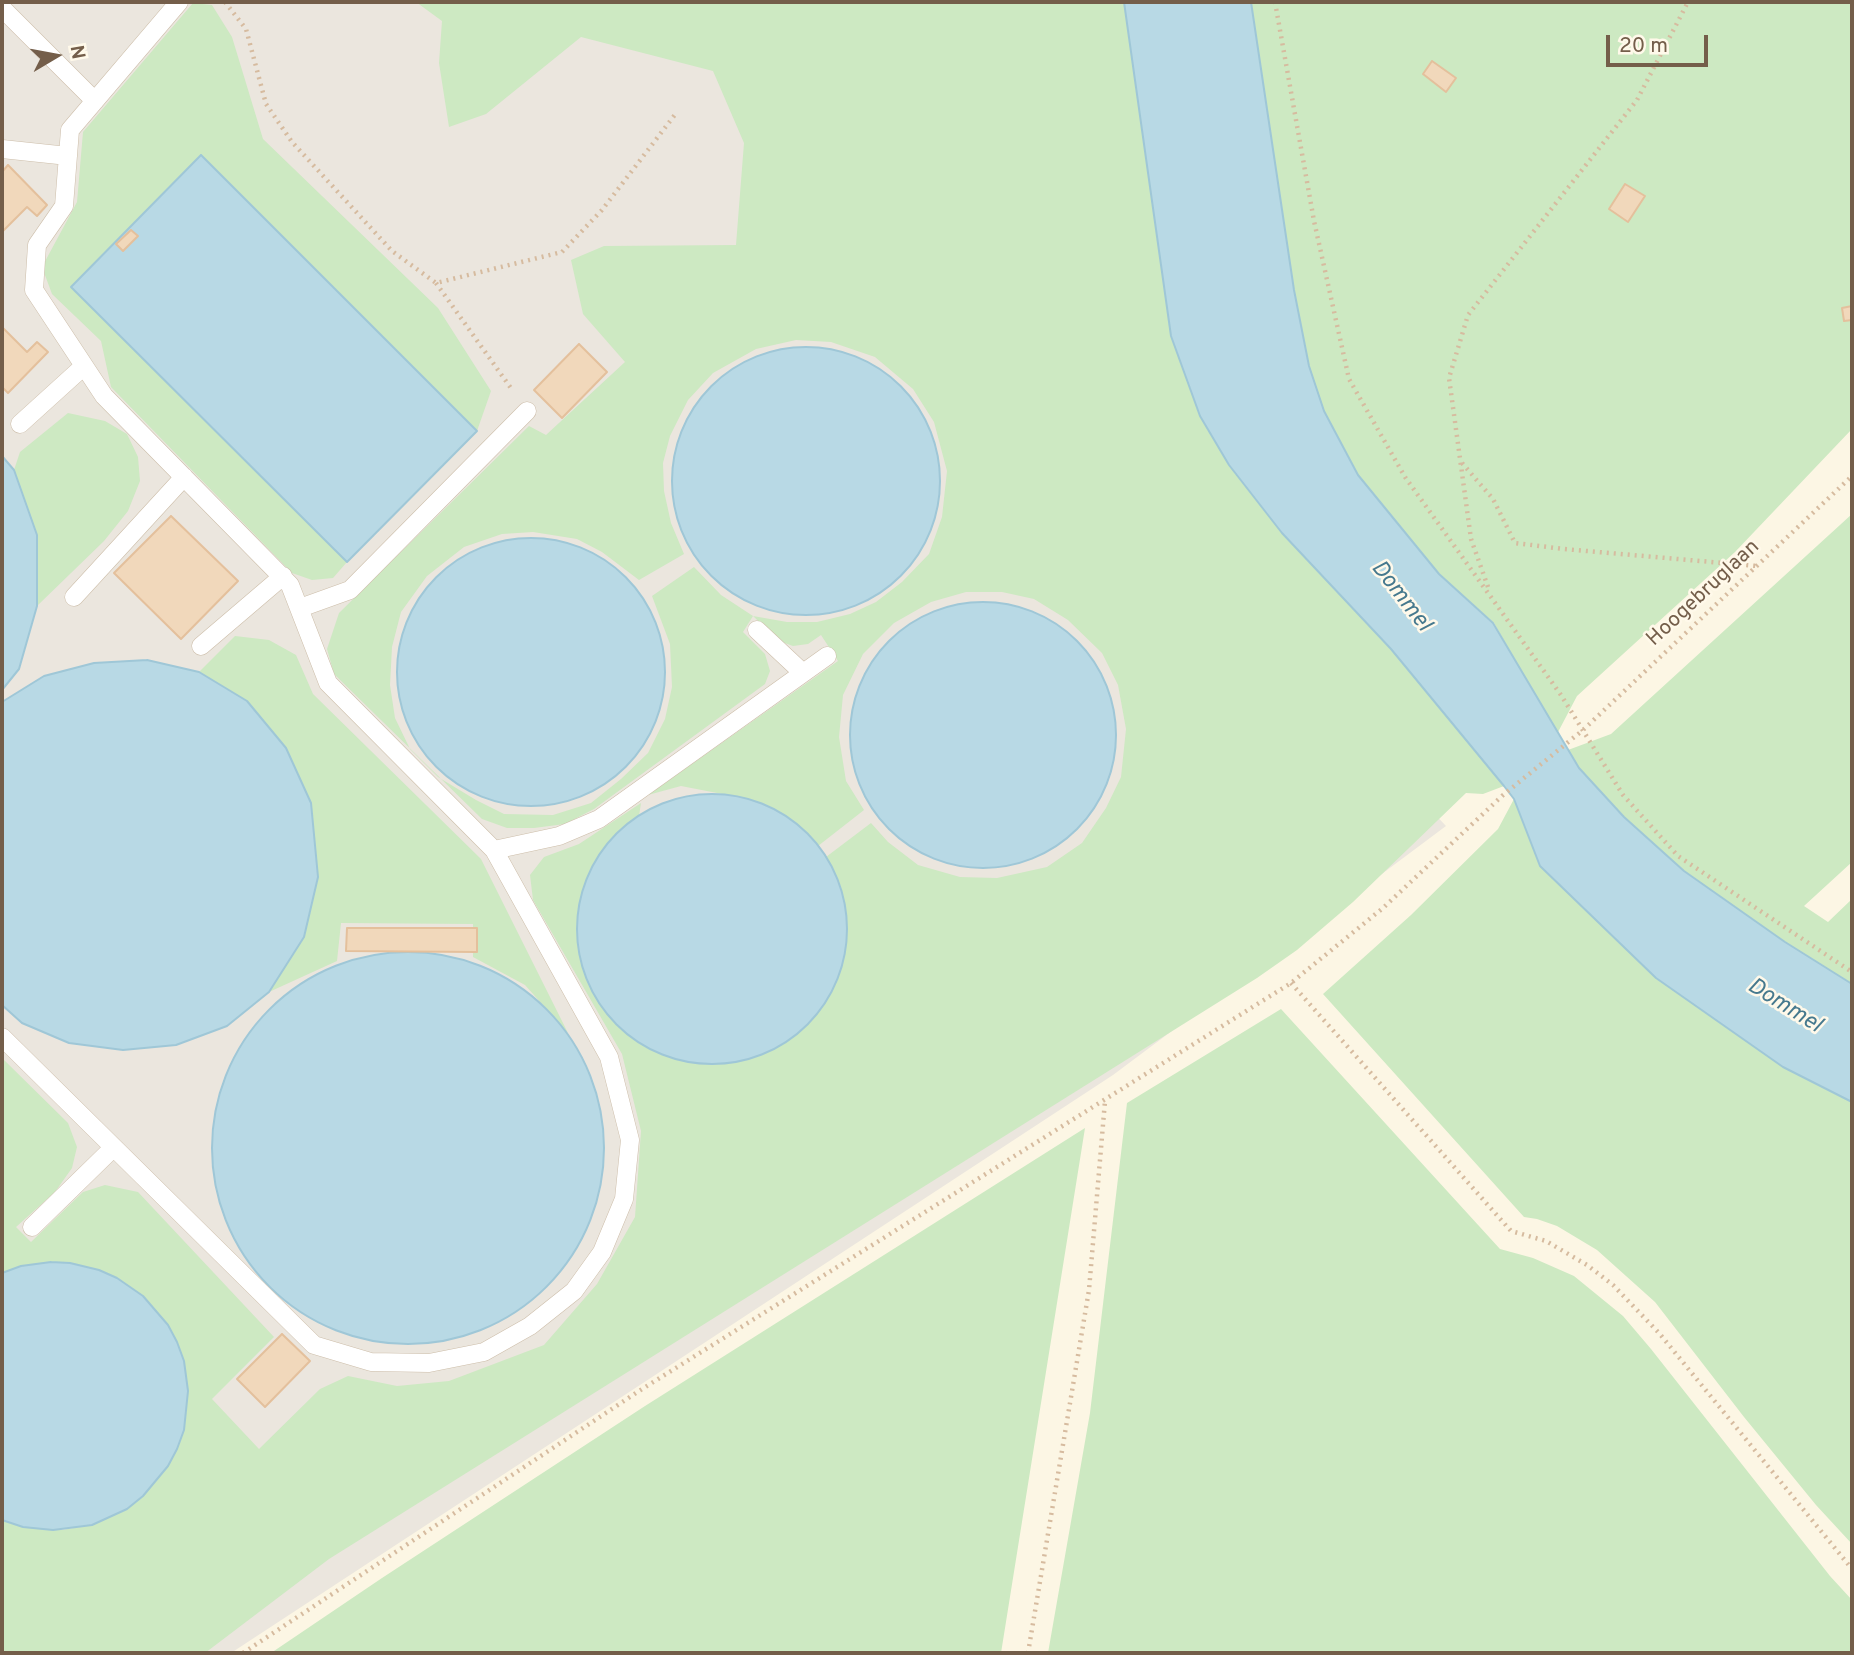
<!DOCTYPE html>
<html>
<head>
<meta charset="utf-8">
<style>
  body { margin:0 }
  #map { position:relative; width:1854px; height:1655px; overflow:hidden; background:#fcf6e4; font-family:Overpass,sans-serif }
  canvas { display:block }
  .frame { position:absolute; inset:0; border:4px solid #745e4a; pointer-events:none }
  .north { position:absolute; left:21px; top:21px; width:70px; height:70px; -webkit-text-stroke:5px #fff9ea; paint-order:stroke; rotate:80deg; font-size:19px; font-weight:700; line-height:28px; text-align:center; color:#745e4a }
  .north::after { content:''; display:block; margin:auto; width:24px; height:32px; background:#745e4a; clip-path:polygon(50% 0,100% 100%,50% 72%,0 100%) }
  .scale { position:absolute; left:1606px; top:35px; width:102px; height:32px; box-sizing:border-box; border:4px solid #745e4a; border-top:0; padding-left:9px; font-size:21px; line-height:24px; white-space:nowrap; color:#745e4a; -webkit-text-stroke:5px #fff9ea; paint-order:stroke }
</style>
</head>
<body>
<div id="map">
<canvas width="1854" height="1655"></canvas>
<div class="frame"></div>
<div class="north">N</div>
<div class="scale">20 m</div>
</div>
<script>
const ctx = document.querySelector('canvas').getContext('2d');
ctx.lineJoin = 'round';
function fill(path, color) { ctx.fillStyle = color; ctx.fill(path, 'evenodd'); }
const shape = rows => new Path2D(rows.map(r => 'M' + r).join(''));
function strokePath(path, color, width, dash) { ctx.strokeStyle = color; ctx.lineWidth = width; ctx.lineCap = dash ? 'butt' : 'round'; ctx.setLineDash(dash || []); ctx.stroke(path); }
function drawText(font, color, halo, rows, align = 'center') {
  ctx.font = font + ' Overpass,sans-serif'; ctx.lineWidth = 5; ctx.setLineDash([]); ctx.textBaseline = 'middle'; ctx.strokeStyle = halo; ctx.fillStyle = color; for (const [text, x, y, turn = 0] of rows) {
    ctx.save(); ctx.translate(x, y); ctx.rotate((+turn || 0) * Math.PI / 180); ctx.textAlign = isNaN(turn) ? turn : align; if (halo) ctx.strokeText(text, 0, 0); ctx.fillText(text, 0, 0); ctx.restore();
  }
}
const industrial = shape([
  [2,2,1029,2,1150,513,1446,826,1113,1075,231,1653,2,1653]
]);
const green = shape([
  [416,2,1124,2,1171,336,1200,416,1229,465,1282,533,1391,649,1504,786,1483,794,1466,793,1353,902,1297,950,1257,978,329,1559,205,1653,2,1653,2,1520,23,1527,62,1530,92,1525,127,1509,143,1496,168,1466,184,1430,188,1391,184,1361,168,1325,143,1296,118,1278,99,1270,70,1263,41,1263,2,1273,2,1058,68,1123,77,1147,72,1168,55,1192,16,1227,31,1242,83,1192,105,1185,138,1192,274,1337,212,1399,259,1449,320,1389,348,1376,397,1386,449,1381,544,1345,597,1284,635,1217,641,1131,622,1054,533,900,530,875,544,857,579,844,641,803,639,816,625,825,583,890,577,930,578,949,586,978,600,1005,627,1034,644,1045,671,1057,690,1062,720,1063,759,1055,777,1047,801,1030,827,999,839,972,846,923,842,893,826,857,871,823,888,842,918,865,960,877,997,878,1047,867,1082,843,1106,808,1121,777,1126,729,1118,685,1102,653,1068,620,1034,599,1002,592,966,592,931,602,894,623,863,654,843,695,839,737,846,781,864,810,818,846,807,834,792,821,775,810,748,799,681,786,648,795,838,661,821,635,808,644,793,646,779,641,753,616,743,632,765,654,770,671,765,684,594,809,565,824,534,828,507,828,482,819,334,674,327,649,339,613,529,426,546,435,625,362,583,314,571,260,604,246,736,245,744,143,713,71,581,37,486,114,449,127,439,63,442,21],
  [796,340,831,342,875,357,913,389,934,422,947,471,942,517,929,554,902,582,876,602,850,614,817,622,787,622,753,616,721,595,694,567,652,596,670,644,672,687,665,719,648,753,621,779,591,803,553,815,504,814,476,800,438,777,410,749,395,718,390,685,392,647,401,612,427,576,464,547,502,534,533,532,577,539,602,552,639,580,684,554,671,523,664,491,663,463,670,436,688,400,713,373,756,349],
  [1251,2,1852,2,1852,429,1735,552,1577,696,1557,734,1494,623,1439,574,1358,475,1324,411,1309,366,1294,290],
  [193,3,212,5,232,37,263,139,438,308,491,391,477,431,202,156,71,287,347,562,333,578,312,580,292,573,111,387,101,341,52,294,42,267,77,202,83,132],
  [68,413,105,421,127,434,138,457,140,481,128,511,104,541,37,606,37,535,14,470,20,452],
  [1852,514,1852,862,1804,906,1828,922,1852,899,1852,984,1785,942,1684,871,1624,817,1579,768,1568,750,1611,734],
  [235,636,269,640,296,655,313,694,481,859,568,1033,525,985,473,957,473,924,341,923,337,961,269,992,304,937,318,877,311,803,286,748,247,701,199,672],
  [1514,799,1540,866,1783,1067,1852,1102,1852,1544,1816,1505,1744,1417,1655,1302,1597,1250,1557,1226,1537,1219,1524,1217,1323,994,1411,915,1498,829],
  [1281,1009,1500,1249,1533,1258,1574,1276,1623,1316,1651,1349,1830,1576,1852,1600,1852,1653,1048,1653,1090,1413,1127,1103],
  [1085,1128,1001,1653,271,1653,382,1578,645,1406]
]);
const water = shape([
  [1124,2,1251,2,1294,290,1309,366,1324,411,1358,475,1439,574,1493,623,1579,768,1624,817,1684,871,1785,942,1852,984,1852,1102,1783,1067,1656,978,1540,866,1514,799,1504,786,1391,649,1282,533,1229,465,1200,416,1171,336,1124,2],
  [201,155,477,431,347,562,71,287,201,155],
  '672 481a134 134 0 1 1 268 0a134 134 0 1 1-268 0Z',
  [2,456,14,470,37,535,37,606,19,669,2,690,2,456],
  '397 672a134 134 0 1 1 268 0a134 134 0 1 1-268 0Z',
  '850 735a133 133 0 1 1 266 0a133 133 0 1 1-266 0Z',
  [147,660,199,672,247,701,286,748,311,803,318,877,304,937,269,992,227,1026,176,1045,123,1050,69,1043,22,1023,2,1005,2,702,44,676,94,663,147,660],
  '577 929a135 135 0 1 1 270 0a135 135 0 1 1-270 0Z',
  '212 1148a196 196 0 1 1 392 0a196 196 0 1 1-392 0Z',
  [51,1262,70,1263,99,1270,117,1278,143,1296,168,1325,177,1342,184,1361,188,1391,184,1430,177,1449,168,1466,143,1496,127,1509,92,1525,53,1530,23,1527,2,1520,2,1273,21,1266,51,1262]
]);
const building = shape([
  [1432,61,1456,78,1446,92,1423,74,1432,61],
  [8,165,47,205,37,216,27,207,2,232,2,172,8,165],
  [1625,184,1645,196,1628,222,1609,209,1625,184],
  [131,230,138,236,123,251,116,244,131,230],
  [1852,306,1852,320,1844,321,1842,308,1852,306],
  [2,327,27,352,37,342,48,352,8,393,2,387,2,327],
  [579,344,607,372,562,418,534,390,579,344],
  [171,516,238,581,181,639,114,573,171,516],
  [347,928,477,928,477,952,346,951,347,928],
  [282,1334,310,1361,265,1407,237,1379,282,1334]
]);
const path = shape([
  [225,2,246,29,266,104,292,142,392,251,436,283,562,252,602,210,677,112],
  [1275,2,1314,221,1349,379,1405,477,1561,695,1623,795,1678,856,1852,972],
  [436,283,513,391],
  [1462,463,1493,499,1515,543,1564,549,1757,566],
  [1488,587,1471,539,1449,378,1468,315,1637,100,1688,2],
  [1291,983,1511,1231,1546,1241,1587,1265,1613,1285,1659,1333,1852,1569],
  [243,1653,639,1391,1291,983,1383,908,1502,796,1583,730,1852,476],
  [1028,1653,1089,1290,1105,1101]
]);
const service = shape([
  [2,8,95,101],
  [2,149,68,156],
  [20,424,84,366],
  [74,597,184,477],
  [300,608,350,590,527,411],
  [757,630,803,673],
  [201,646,283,576],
  [494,850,559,836,599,819,827,656],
  [2,1037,314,1345,371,1362,429,1363,484,1352,530,1326,574,1291,602,1252,624,1199,630,1140,609,1057,494,850,328,683,290,585,104,396,34,290,37,245,64,206,70,130,179,2],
  [32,1227,113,1148]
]);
const streetNames = [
  ["Hoogebruglaan",1704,594,-43]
];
const waterNames = [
  ["Dommel",1400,597,52],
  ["Dommel",1784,1007,32]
];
fill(industrial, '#ebe6de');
fill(green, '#cde9c2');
fill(water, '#b8d9e5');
strokePath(water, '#9fc7d7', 2);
fill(building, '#f1d8bb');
strokePath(building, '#e4c09c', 2);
strokePath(service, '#cdbeaa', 19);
strokePath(path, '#d6bb9f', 4.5, [2, 5]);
strokePath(service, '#fff', 18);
drawText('21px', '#745e4a', '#fff9ea', streetNames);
drawText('italic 23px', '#46798e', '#fff9ea', waterNames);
</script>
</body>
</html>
